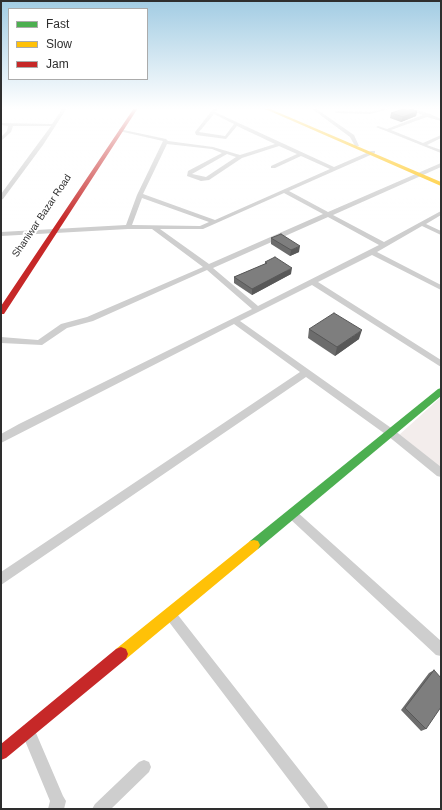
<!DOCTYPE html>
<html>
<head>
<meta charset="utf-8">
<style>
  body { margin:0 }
  #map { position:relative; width:442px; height:810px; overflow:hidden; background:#fff; font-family:Arial,sans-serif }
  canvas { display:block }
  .frame { position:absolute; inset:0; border:2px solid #2e2e2e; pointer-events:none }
  .legend { position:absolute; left:8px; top:8px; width:140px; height:72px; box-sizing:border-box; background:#fff; border:1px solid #ababab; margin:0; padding:5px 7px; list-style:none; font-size:12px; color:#2e2e2e }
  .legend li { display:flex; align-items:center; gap:8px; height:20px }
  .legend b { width:20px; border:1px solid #ababab }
</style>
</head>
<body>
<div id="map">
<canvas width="442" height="810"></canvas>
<div class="frame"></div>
<ul class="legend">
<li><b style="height:5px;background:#4caf50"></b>Fast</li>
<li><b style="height:5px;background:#ffc107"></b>Slow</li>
<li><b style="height:5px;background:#c62828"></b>Jam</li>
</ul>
</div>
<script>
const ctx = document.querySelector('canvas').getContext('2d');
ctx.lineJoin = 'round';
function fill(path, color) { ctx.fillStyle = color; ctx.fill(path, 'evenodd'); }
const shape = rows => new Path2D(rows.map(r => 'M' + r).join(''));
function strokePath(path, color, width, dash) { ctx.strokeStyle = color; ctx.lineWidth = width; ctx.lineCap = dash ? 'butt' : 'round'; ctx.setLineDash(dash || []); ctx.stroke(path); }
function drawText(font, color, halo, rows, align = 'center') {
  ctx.font = font + ' Arial,sans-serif'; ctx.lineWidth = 4; ctx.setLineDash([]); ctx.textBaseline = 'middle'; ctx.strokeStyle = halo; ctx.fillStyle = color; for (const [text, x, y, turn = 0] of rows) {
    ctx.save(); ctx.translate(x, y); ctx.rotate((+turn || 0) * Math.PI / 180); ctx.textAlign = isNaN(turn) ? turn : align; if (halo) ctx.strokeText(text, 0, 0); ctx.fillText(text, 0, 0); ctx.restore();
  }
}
const green = shape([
  [441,397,441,468,399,435]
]);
const street = shape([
  [1,108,6,108,1,111,1,108],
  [63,108,67,108,43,145,3,199,1,200,1,194,51,126,13,126,11,132,1,141,1,137,7,131,8,126,1,125,1,123,52,124,63,108],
  [214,108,218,108,215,112,230,119,334,167,371,151,375,151,375,153,289,191,328,212,441,163,441,167,333,215,384,242,441,211,441,215,426,224,441,231,441,235,422,226,377,252,441,285,441,290,372,255,318,282,441,360,441,367,312,285,240,321,394,430,441,467,441,477,437,476,388,436,306,377,1,585,1,572,300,372,234,324,1,443,1,434,19,424,252,309,207,270,93,321,67,328,42,345,1,343,1,337,38,340,61,324,87,317,203,267,152,229,128,229,1,236,1,232,126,225,137,195,163,141,119,131,119,129,166,139,168,141,213,147,240,155,275,144,237,126,226,139,196,135,195,132,214,108],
  [214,114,234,124,225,136,199,132,214,114],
  [167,144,212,149,222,153,188,171,187,176,201,181,209,180,242,158,279,146,297,154,271,166,271,168,275,168,301,156,330,169,215,220,143,194,167,144],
  [227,154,236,157,206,177,192,174,227,154],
  [284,193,323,214,209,264,160,229,203,229,284,193],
  [142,198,209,222,200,226,132,225,142,198],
  [328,217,379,245,258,306,213,268,328,217],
  [311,108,315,108,354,135,359,146,355,146,350,137,311,108],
  [386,108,392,108,370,114,337,113,335,112,337,111,370,112,386,108],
  [405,108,410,108,430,114,441,119,441,121,427,117,391,130,423,143,441,135,441,138,427,145,441,150,441,153,376,127,378,126,387,129,423,115,405,108],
  [292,509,296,511,441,641,441,656,436,655,288,517,287,514,288,511,292,509],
  [170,608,174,610,326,804,329,809,311,809,166,618,164,614,166,610,170,608],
  [28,724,33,726,63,796,66,801,64,809,48,809,50,801,21,731,23,726,28,724],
  [144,760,149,762,151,767,149,772,111,809,92,809,95,804,139,762,144,760]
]);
const fast = shape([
  [441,388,441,396,258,549,254,550,250,549,248,545,250,541,438,389,441,388]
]);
const slow = shape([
  [263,108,268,108,441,182,441,186,263,108],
  [254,540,258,541,260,545,258,549,126,659,121,661,116,659,114,654,116,649,250,541,254,540]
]);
const jam = shape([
  [134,108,138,108,4,314,1,314,1,306,134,108],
  [121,647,126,649,128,654,126,659,6,758,1,760,1,744,116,649,121,647]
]);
const wall = shape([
  [417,111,416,116,401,122,390,118,391,113],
  [271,238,299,252,290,256,271,244],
  [265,262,291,274,252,295,234,283,234,277,265,264],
  [309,329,359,339,335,356,308,338],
  [434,670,426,729,421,731,401,710,429,673]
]);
const shadedWall = shape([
  [417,111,416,116,401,122,403,117],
  [300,246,299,252,290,256,291,250],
  [292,268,291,274,252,295,252,289],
  [362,330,359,339,335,356,337,347]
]);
const building = shape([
  [407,108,417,111,403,117,391,113,407,108],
  [281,234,300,246,291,250,271,238,281,234],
  [275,257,292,268,252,289,234,277,267,263,265,262,275,257],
  [334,313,362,330,337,347,309,329,334,313],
  [434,670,441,678,441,707,426,729,405,708,434,670]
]);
const farStreetnames = [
  ["Shaniwar Bazar Road",42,216,-56]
];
fill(green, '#f3edec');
fill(street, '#cecece');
fill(fast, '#4caf50');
fill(slow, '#ffc107');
fill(jam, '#c62828');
fill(wall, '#6c6c6c');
fill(shadedWall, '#585858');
fill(building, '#7e7e7e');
strokePath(building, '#585858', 1);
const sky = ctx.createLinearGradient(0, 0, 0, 221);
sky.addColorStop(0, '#a2cce3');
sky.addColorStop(0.49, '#fff');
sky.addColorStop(1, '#ffffff00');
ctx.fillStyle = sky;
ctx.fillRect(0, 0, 442, 221);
drawText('10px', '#2e2e2e', '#fff', farStreetnames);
</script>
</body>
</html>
